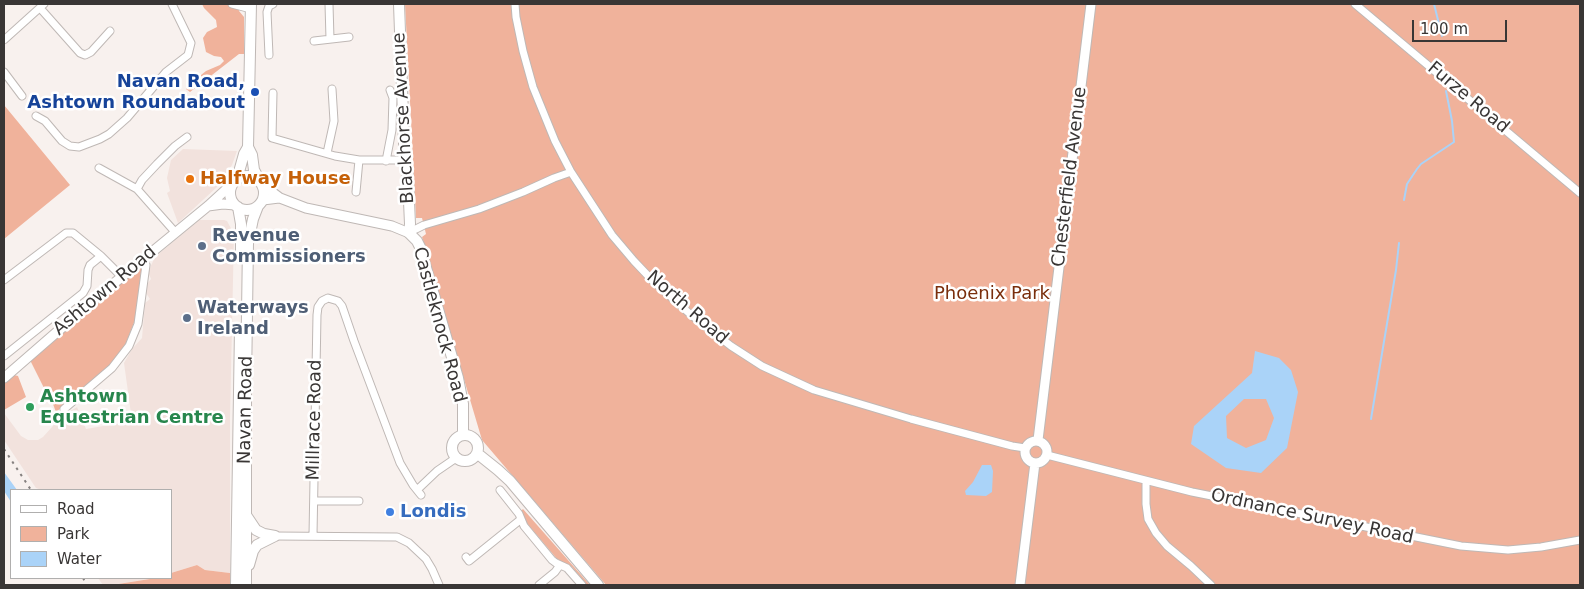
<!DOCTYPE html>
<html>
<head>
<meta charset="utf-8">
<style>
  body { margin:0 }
  #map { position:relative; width:1584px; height:589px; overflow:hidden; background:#f8f1ee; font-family:"DejaVu Sans",sans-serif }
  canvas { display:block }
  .frame { position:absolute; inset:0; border:5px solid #393635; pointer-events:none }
  .legend { position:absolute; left:10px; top:489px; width:162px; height:90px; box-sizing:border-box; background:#fff; border:1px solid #b0afae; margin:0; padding:6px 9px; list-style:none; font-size:15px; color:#393635 }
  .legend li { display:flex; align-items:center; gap:10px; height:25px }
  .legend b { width:25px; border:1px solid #b0afae }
  .scale { position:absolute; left:1412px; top:20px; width:95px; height:22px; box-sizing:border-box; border:2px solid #393635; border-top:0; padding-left:6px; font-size:15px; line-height:18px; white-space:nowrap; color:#393635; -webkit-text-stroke:4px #fff; paint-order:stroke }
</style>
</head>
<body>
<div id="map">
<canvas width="1584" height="589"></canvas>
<div class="frame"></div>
<ul class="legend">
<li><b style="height:6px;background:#fff"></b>Road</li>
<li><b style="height:14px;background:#f0b29b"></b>Park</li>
<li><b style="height:14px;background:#aad3f8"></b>Water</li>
</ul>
<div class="scale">100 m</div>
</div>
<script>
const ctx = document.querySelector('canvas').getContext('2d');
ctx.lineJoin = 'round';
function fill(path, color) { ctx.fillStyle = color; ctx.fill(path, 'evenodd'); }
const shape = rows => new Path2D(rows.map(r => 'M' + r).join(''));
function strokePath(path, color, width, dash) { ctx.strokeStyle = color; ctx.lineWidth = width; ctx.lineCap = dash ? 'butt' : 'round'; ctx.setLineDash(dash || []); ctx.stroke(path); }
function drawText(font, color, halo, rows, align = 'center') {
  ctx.font = font + ' "DejaVu Sans",sans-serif'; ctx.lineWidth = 5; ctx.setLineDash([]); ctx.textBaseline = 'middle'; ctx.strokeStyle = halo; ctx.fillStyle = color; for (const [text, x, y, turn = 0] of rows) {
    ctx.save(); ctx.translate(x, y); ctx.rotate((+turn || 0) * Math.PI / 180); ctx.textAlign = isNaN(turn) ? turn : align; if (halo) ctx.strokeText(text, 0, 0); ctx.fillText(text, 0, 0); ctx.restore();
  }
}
const built = shape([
  [183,149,237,151,232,165,217,187,178,223,167,193,170,191,167,178,171,160],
  [199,220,224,220,227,221,234,234,230,418,230,573,205,570,197,565,171,573,171,490,42,490,36,488,4,440,4,413,21,436,28,440,38,440,43,437,61,417,77,407,86,429,132,421,124,363,132,349,142,338,145,303,150,299,146,293,147,284,151,279,148,272,155,257],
  [98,578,156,578,111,585,103,585]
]);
const green = shape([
  [202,4,238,4,239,11,244,17,244,54,239,54,190,92,186,89,191,83,206,71,220,65,224,61,221,57,214,56,206,52,203,38,207,32,217,27,216,20,204,8],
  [405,4,1580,4,1580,585,606,585,482,440,455,349,454,349,424,243,422,237,426,234,422,218,416,218],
  [4,105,70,185,4,239],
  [142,261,137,315,124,348,107,370,56,412,48,391,44,388,30,360,60,335],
  [14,375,18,376,26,397,4,410,4,384],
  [523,509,590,585,587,585,572,567,557,559,525,521,521,511],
  [197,565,205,570,230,573,230,585,112,585,156,578,171,578,171,573]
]);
const water = shape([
  [1255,351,1279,358,1291,370,1298,392,1287,448,1261,473,1226,468,1191,444,1194,426,1252,373],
  [1244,399,1266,399,1274,418,1266,440,1246,448,1227,438,1226,416],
  [982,465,991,465,993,471,992,492,986,496,966,495,965,491,973,482],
  [4,472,17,490,11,490,11,502,4,491]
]);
const stream = shape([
  [1434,4,1442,36],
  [1404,200,1407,184,1417,169,1421,164,1454,142,1452,121,1446,91],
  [1371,419,1396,270,1399,243]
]);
const minor = shape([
  [232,4,251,9],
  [329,4,330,39],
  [515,4,516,17,523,51,533,87,555,141,571,172,612,235,634,261,653,281,690,314,731,346,762,366,814,390,911,419,1012,446,1025,448],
  [1355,4,1580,193],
  [40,8,80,53,85,55,91,52,110,31],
  [4,40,44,4],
  [314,41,349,37],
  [269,55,267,12,269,6,273,4],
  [4,72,22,96],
  [273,93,272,138,335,156,359,160,406,160],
  [36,116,45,121,62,141,70,146,79,147,100,139,109,134,127,118,166,72,188,55,191,43,172,4],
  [327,153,334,121,332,89],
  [386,161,392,130,393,98,390,90],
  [99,168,137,189,175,232],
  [137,189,142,180,157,164,175,146,187,137],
  [356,192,359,160],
  [409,233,416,229,424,225,479,209,523,192,554,178,571,172],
  [4,280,66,233,73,233,101,256,121,276],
  [4,356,83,293,87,286,88,270,90,265,101,256],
  [64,409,112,368,129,346,138,324,146,265,144,258],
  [1047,455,1192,492,1461,546,1508,550,1541,547,1580,540],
  [1146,481,1146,504,1148,519,1156,533,1167,546,1191,566,1211,585],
  [417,490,437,471,456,458],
  [500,490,519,514,524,526,552,560,556,563,567,568,582,585],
  [314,501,359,501],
  [313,535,317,315,318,307,322,301,328,298,338,301,342,306,354,341,400,463,413,485,421,495],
  [275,536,397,537,409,543,426,559,432,569,439,585],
  [466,557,469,561,520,520],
  [539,585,555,572,560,565]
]);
const tertiary = shape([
  [264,186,280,198,306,208,392,226,409,233],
  [263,200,279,198],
  [208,206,223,204,235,205],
  [4,378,96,298,208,206,232,184],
  [1038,440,1091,4],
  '1025 452a11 11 0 1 1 22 0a11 11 0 1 1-22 0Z',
  [1020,585,1035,463]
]);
const secondary = shape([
  [251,4,248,147,252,155,254,170,259,179],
  [399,4,404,143,408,179,410,224,409,233,417,241,420,247,458,378,463,404,463,435],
  '230 193a17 17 0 1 1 34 0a17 17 0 1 1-34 0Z',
  [237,179,244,154,248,147],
  [238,207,241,224,241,253],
  '452 448a13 13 0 1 1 26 0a13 13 0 1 1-26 0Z',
  [478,454,498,470,510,481,598,585],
  [246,515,256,530,264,534,275,536],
  [249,565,253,551,257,545,275,536],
  [236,585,240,328],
  [246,585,246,384,248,243,253,219,258,206]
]);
const rail = shape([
  [4,449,31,490],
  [83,578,87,585]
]);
const markers = [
  [255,92,5,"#1a4fb4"],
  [190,179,5,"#e8710a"],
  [202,246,5,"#5c6f8a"],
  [187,318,5,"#5c6f8a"],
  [30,407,5,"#2e9e5b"],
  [390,512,5,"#3f7fe0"]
];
const transitNames = [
  ["Navan Road,",245,82],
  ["Ashtown Roundabout",245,103]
];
const streetNames = [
  ["Furze Road",1468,98,40],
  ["Blackhorse Avenue",404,118,-93],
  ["Chesterfield Avenue",1070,177,-83],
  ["Ashtown Road",105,291,-40],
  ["North Road",687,308,41],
  ["Castleknock Road",439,325,75],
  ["Navan Road",246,410,-89],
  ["Millrace Road",315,420,-89],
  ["Ordnance Survey Road",1312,517,12]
];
const foodNames = [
  ["Halfway House",200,179]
];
const serviceNames = [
  ["Revenue",212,236],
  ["Commissioners",212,257],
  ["Waterways",197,308],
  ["Ireland",197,329]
];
const parkNames = [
  ["Phoenix Park",992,294]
];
const leisureNames = [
  ["Ashtown",40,397],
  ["Equestrian Centre",40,418]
];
const shopNames = [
  ["Londis",400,512]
];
fill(built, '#f2e2dd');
fill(green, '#f0b29b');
fill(water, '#aad3f8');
strokePath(stream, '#aad3f8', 2);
strokePath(minor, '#bfb8b5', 9);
strokePath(tertiary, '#bfb8b5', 11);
strokePath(secondary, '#bfb8b5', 12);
strokePath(minor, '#fff', 7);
strokePath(tertiary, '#fff', 9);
strokePath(secondary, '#fff', 10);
strokePath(rail, '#85807f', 2, [2.5, 5]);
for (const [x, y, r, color] of markers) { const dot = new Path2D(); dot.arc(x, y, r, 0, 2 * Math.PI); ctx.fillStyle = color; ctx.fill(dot); strokePath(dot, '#fff', 2); }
drawText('bold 18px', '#164399', '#fff', transitNames, 'right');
drawText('18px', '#393635', '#fff', streetNames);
drawText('bold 18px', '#c56008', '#fff', foodNames, 'left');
drawText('bold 18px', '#4e5e75', '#fff', serviceNames, 'left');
drawText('18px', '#7a2e0c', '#fff', parkNames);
drawText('bold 18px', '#27864d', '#fff', leisureNames, 'left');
drawText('bold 18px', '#366cbe', '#fff', shopNames, 'left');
</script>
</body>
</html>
